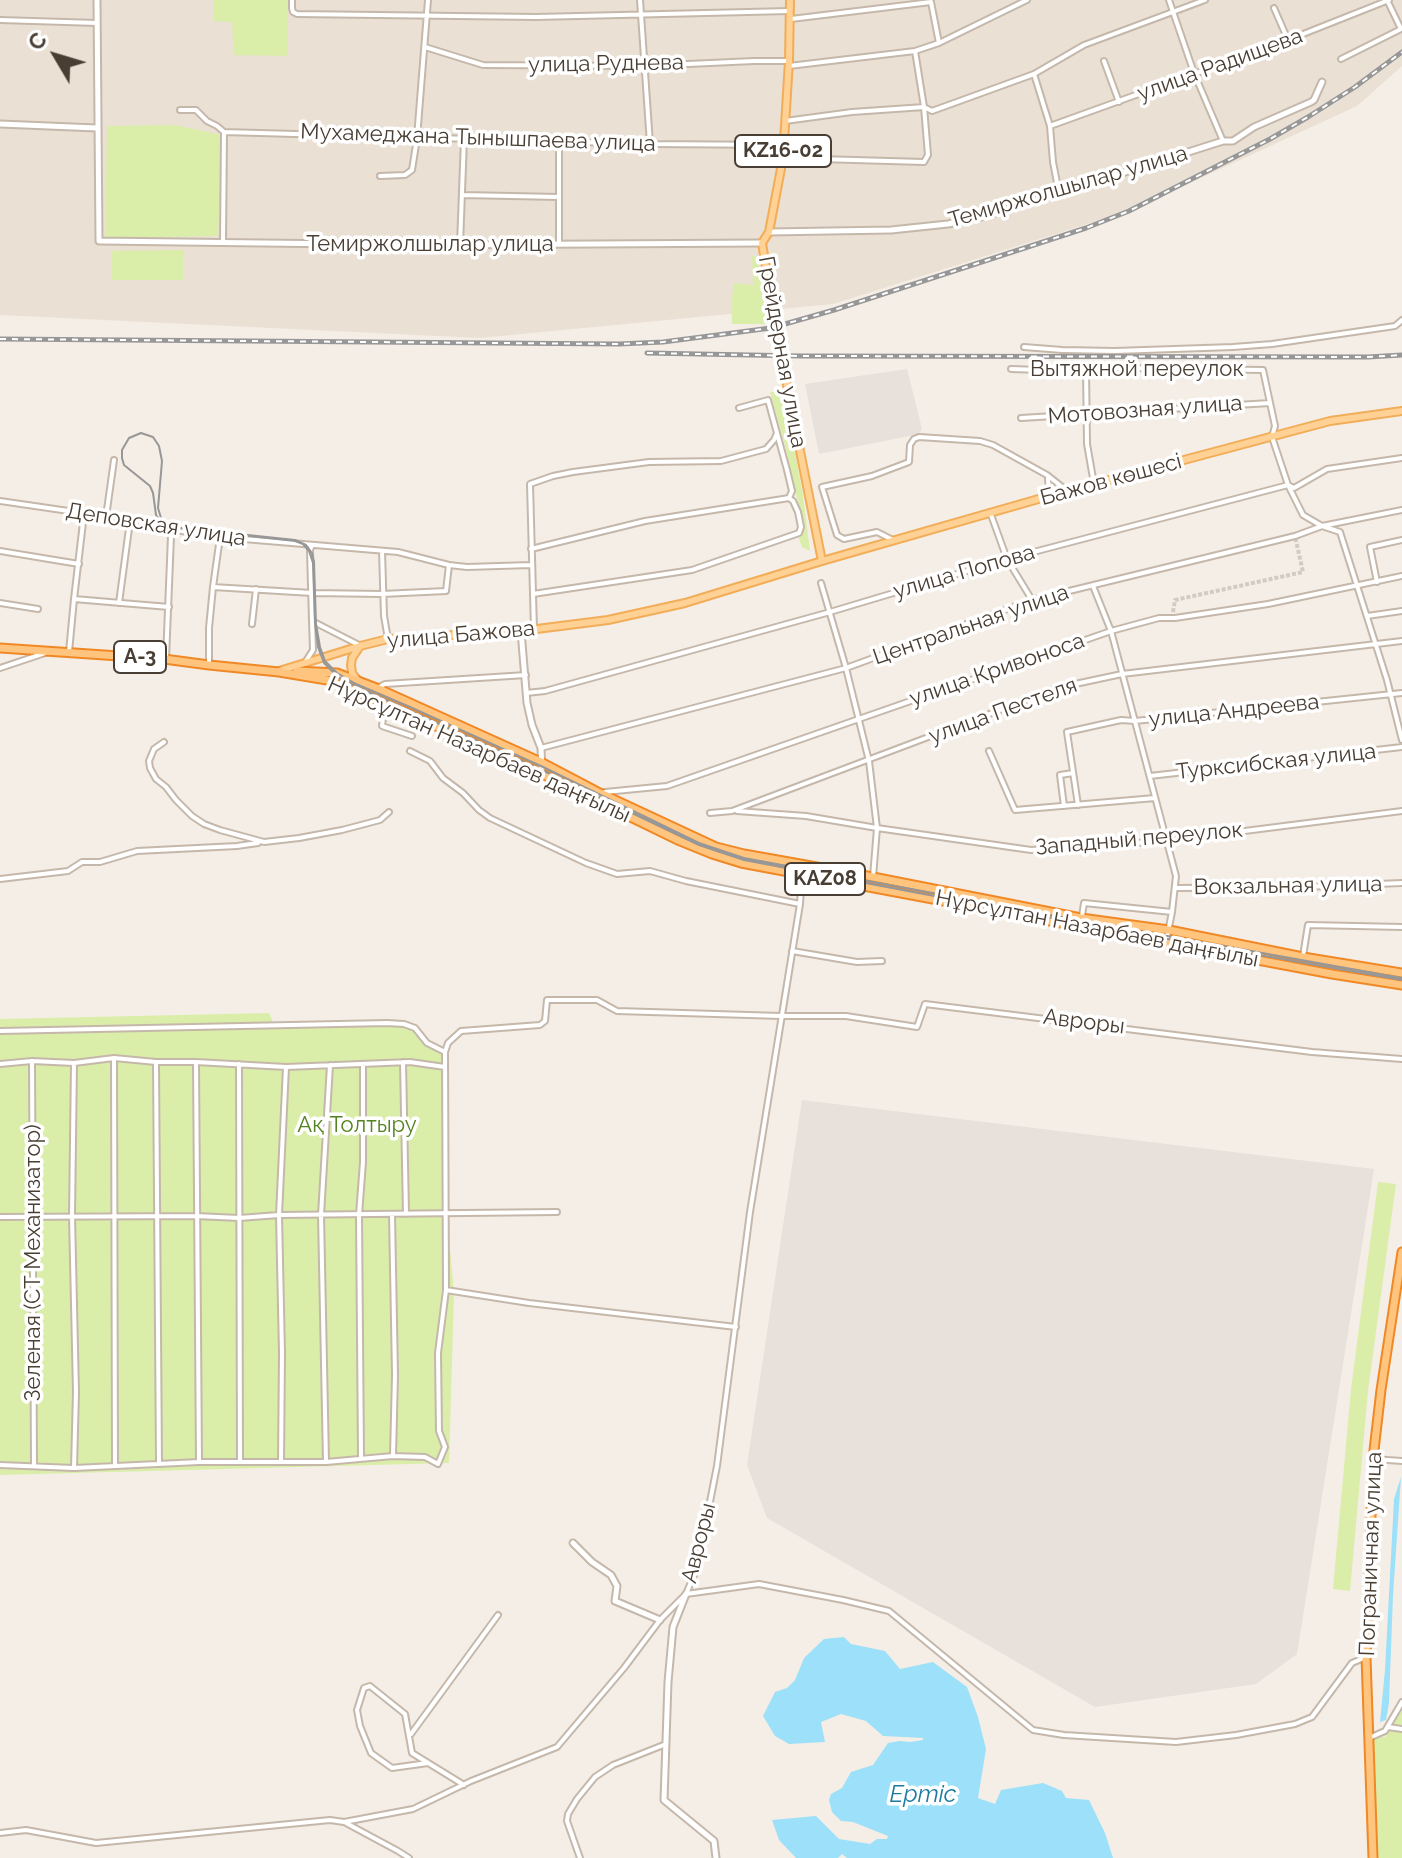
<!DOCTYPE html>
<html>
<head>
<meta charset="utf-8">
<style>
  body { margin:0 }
  #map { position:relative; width:1402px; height:1858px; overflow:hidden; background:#f5eee6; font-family:Raleway,sans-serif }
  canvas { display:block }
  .north { position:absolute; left:16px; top:16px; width:80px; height:80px; -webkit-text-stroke:6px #fff; paint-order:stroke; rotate:308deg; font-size:22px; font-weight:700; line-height:32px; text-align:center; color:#493e34 }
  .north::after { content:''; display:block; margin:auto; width:28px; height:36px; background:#493e34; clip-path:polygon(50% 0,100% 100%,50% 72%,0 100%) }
</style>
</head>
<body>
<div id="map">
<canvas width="1402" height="1858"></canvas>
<div class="north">С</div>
</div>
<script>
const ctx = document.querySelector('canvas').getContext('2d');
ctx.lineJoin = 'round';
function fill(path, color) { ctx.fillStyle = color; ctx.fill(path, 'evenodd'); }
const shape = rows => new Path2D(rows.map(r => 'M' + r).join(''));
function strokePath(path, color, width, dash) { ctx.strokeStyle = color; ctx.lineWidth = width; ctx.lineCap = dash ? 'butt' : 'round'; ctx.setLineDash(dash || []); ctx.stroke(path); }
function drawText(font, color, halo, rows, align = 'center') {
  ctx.font = font + ' Raleway,sans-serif'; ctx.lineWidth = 7; ctx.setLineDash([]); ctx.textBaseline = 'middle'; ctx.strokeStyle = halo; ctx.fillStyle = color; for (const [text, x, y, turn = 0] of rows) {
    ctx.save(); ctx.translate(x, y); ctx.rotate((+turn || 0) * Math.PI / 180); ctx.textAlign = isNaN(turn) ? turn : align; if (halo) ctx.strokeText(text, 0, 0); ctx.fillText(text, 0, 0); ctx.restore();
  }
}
const residential = shape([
  [0,0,1402,0,1402,66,1357,106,1129,211,833,304,480,338,0,315]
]);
const industrial = shape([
  [907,369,922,429,919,433,914,435,819,454,805,384],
  [802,1100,1374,1169,1297,1654,1256,1684,1095,1707,767,1518,747,1465]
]);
const green = shape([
  [214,0,288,0,287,56,234,55,232,22,214,21],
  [175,125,222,135,218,236,105,238,107,126],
  [183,250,183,280,112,280,112,251],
  [752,256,755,256,759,263,766,324,732,324,731,306,734,283,753,285],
  [783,391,803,495,810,551,802,547,799,539,801,516,786,449,770,392],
  [269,1013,274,1025,404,1024,415,1028,427,1044,445,1052,447,1214,454,1294,449,1463,0,1475,0,1019],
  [1378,1182,1396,1184,1368,1391,1350,1591,1333,1589,1351,1389],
  [1402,1710,1402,1858,1373,1858,1369,1738,1385,1737]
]);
const water = shape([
  [1401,1477,1393,1595,1389,1703,1386,1720,1380,1722,1385,1670,1394,1499],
  [844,1637,851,1644,885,1651,900,1669,933,1662,967,1687,978,1717,986,1749,978,1798,995,1804,1001,1790,1043,1783,1062,1791,1066,1798,1089,1800,1105,1833,1113,1858,847,1858,842,1854,838,1858,796,1858,779,1840,772,1820,816,1816,839,1839,870,1844,877,1839,887,1839,888,1836,853,1822,841,1821,832,1812,829,1800,831,1794,842,1788,851,1772,873,1765,888,1743,900,1741,910,1742,923,1740,923,1738,883,1736,866,1721,841,1714,821,1722,825,1742,789,1744,775,1736,763,1716,775,1692,787,1688,795,1680,804,1658,824,1639]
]);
const minorTunnel = shape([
  [1172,618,1175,600,1303,572,1295,536]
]);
const minor = shape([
  [292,0,292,8,293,12,297,14,536,17,790,11],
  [640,0,650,144],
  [1169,0,1194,73,1223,141],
  [931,2,939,43],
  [1274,8,1288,40],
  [791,19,931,2],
  [0,20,97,23],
  [425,47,483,65,644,66,754,61,789,61],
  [1341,59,1401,29,1387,0],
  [1104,61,1119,102],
  [789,66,915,51,939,43,1027,0],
  [1034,74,1050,126,1053,162,1059,193],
  [180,110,196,110,207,121,217,126,224,132,650,144,784,145],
  [785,121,852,112,924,107,932,111,1034,74,1084,45,1205,0],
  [1050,126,1288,40,1389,0],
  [784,158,924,162,928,155,924,107,915,51],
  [380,176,405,175,412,170,417,138,428,0],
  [462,195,559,197],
  [223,242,224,132],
  [559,244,559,142],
  [460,245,464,139],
  [1024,347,1062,350,1115,351,1233,347,1272,344,1395,326,1402,320],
  [1086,368,1087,444,1094,484],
  [1011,369,1070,371,1086,368,1122,368,1263,370,1275,426,1272,437,1288,485,1303,515,1322,526,1340,532,1387,680,1402,740],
  [1021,418,1270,403],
  [1048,478,1049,496],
  [0,501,151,523,161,525,169,529,220,537,398,552,449,565,467,567,531,565],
  [990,512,1007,559,1032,600],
  [106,517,114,460],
  [893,540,877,532,844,539,837,535,822,487,872,476,909,462,910,445,914,439,919,437,980,441,993,445,1047,475,1066,490],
  [312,545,310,550,312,621,359,645],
  [531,549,645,521,789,498],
  [0,551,79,564],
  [382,551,384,616,388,639],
  [1377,582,1370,547,1402,540],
  [821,583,846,668,869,761,877,828,873,877],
  [1093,586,1111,631,1176,876,1172,912,1166,942],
  [213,587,312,593,382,594,446,591,449,565],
  [533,594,692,570,799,533,801,527,798,512,793,501,789,498,792,491,787,470,768,400,739,408],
  [74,599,169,607],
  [0,603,38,609],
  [119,603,130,521],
  [1367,616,1402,611],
  [252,624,256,589],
  [534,630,530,484,553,476,573,472,649,462,721,461,766,449,774,440,777,433],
  [69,652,74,599,84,514],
  [166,659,171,536,170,530],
  [306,661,313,650,312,621],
  [209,665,209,628,213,587,220,537],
  [0,668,45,653],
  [379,689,381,686,385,684,526,675],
  [526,693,545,691,830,612,1007,559,1288,485,1294,488,1327,469,1402,458],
  [385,703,382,726,412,736],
  [164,742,154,749,149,761,150,768,156,779,166,787,176,800,192,816,204,824,220,830,264,842,299,838,342,830,380,820,389,812],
  [541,748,846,668,1032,600,1295,536,1322,526,1402,510],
  [410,751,430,761,443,778,463,793,479,810,490,818,586,863,617,874,650,871,686,881,800,904],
  [989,751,1015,810,1155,798],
  [1150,776,1402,747],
  [605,792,667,786,1111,631,1159,618,1175,618,1268,604,1402,576],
  [1078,805,1067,732,1121,720,1135,721,1402,693],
  [1064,806,1060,775,1073,773],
  [737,811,806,816,877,828,1031,850,1166,841,1402,811],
  [710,813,732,811,1061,687,1122,674,1402,641],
  [0,879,68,871,82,862,100,862,137,851,237,846,258,843],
  [1175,888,1303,887,1402,883],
  [1082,916,1084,903,1172,912],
  [792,951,857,962,882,961],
  [1303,956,1308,925,1402,927],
  [0,1031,387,1023,404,1024,415,1028,427,1043,445,1052],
  [114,1058,115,1466],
  [32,1061,34,1466],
  [196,1062,199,1462],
  [403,1062,406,1214],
  [74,1063,72,1216,76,1392,74,1468],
  [156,1063,159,1464],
  [0,1064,32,1061,74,1063,114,1058,156,1062,196,1062,286,1067,410,1062,445,1067],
  [239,1064,240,1462],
  [392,1214,395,1375,393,1456],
  [0,1217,196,1216,239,1218,279,1215,557,1212],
  [736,1327,529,1303,446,1290,445,1052,448,1043,461,1031,540,1025,545,1021,547,1000,597,1000,617,1011,781,1016,846,1016,917,1027,925,1004,1312,1052,1402,1059],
  [361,1457,359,1215,363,1162,363,1064],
  [1373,1459,1402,1461],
  [281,1462,282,1353,279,1215,286,1067],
  [326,1462,321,1215,330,1065],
  [0,1465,74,1468,199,1462,326,1462,393,1456,425,1457,438,1464,445,1447,439,1431,438,1353,446,1290],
  [686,1594,697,1568,717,1466,750,1212,800,904,802,874],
  [1388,1727,1402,1729],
  [411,1734,498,1615],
  [1369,1738,1385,1731,1402,1702],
  [428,1763,392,1768,371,1753,360,1726,357,1710,364,1688,370,1686,405,1714,412,1753,464,1785],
  [346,1823,398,1851,409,1858],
  [0,1833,26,1830,96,1843,330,1820,344,1822,413,1809,471,1781,557,1747,624,1668,660,1620,686,1594,759,1584,843,1600,889,1611,1033,1730,1064,1735,1176,1742,1236,1735,1295,1724,1312,1717,1352,1663,1366,1657],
  [580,1858,567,1821,568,1814,577,1799,595,1777,613,1765,666,1744]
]);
const tertiary = shape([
  [97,0,99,241,426,245,762,243],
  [0,124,97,128],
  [769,232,891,230,948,224,989,215,1223,141,1233,141,1254,127,1311,102,1314,100,1322,82],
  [521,631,527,703,532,725,541,748,542,774],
  [573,1543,592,1562,611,1575,617,1586,615,1601,660,1620],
  [686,1594,673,1627,668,1682,664,1800,714,1841,716,1858]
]);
const primary = shape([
  [771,298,762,243,769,232,783,158,789,61,790,0],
  [790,401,822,561],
  [279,671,360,646,388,639,521,631,608,620,685,603,822,561,1049,496,1330,421,1402,411],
  [359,682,352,673,351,665,352,658,360,646]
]);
const trunk = shape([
  [0,648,164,659,209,665,279,672,327,680,385,703,542,774,680,841,712,854,741,863,1332,974,1402,985],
  [297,671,337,673,379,689,543,763,600,793,716,847,744,854,873,877,1081,918,1169,930,1303,957,1402,973],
  [1373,1858,1366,1657,1373,1459,1381,1390,1402,1252]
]);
const tram = shape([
  [1402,978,1078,920,744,858,699,843,543,767,410,707,356,684,337,673,325,661,320,647,316,624,314,562,312,553,306,545,295,540,172,527,167,525,161,518,158,508,162,461,159,446,153,437,141,433,129,438,122,450,122,458,124,465,150,486,153,493,156,515,159,520,168,527,295,541,303,544,309,551,313,563,315,623,318,647,324,663,338,677,357,687,542,770,699,845,744,860,1077,923,1402,980]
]);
const rail = shape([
  [0,339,619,344,663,342,771,328,834,310,1086,228,1129,211,1270,139,1308,117,1355,87,1402,52],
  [647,353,801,356,1368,357,1402,355]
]);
const primaryBridge = shape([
  [771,298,790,401]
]);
const shields = [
  [783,151,96],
  [140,657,52],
  [825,879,80]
];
const shieldNames = [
  ["KZ16-02",783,151],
  ["A-3",140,657],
  ["KAZ08",825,879]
];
const streetNames = [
  ["улица Руднева",606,64,-1],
  ["улица Радищева",1220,65,-20],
  ["Мухамеджана Тынышпаева улица",478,138,2],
  ["Темиржолшылар улица",1068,187,-16],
  ["Темиржолшылар улица",430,244],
  ["Грейдерная улица",782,352,80],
  ["Вытяжной переулок",1137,369],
  ["Мотовозная улица",1145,410,-4],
  ["Бажов көшесі",1111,480,-15],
  ["Деповская улица",156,525,9],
  ["улица Попова",964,572,-16],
  ["Центральная улица",971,625,-19],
  ["улица Бажова",461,635,-5],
  ["улица Кривоноса",997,670,-19],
  ["улица Пестеля",1003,711,-20],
  ["улица Андреева",1234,711,-6],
  ["Нұрсұлтан Назарбаев даңғылы",479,750,24],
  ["Турксибская улица",1276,762,-6],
  ["Западный переулок",1139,839,-5],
  ["Вокзальная улица",1288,886,-1],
  ["Нұрсұлтан Назарбаев даңғылы",1097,929,11],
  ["Авроры",1084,1022,7],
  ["Зеленая (СТ Механизатор)",33,1263,-90],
  ["Авроры",699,1543,-76],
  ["Пограничная улица",1371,1554,-88]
];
const parkNames = [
  ["Ақ Толтыру",357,1125]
];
const waterNames = [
  ["Ертіс",923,1795]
];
fill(residential, '#eae0d4');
fill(industrial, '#e7e0db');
fill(green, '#daeeaa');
fill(water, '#9ce0f9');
strokePath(minorTunnel, '#d3cbc2', 4, [4, 2]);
strokePath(minor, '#c5b8ab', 8);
strokePath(tertiary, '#c5b8ab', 9);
strokePath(primary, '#f2ad58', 10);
strokePath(trunk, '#f08825', 11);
strokePath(minor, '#fff', 4);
strokePath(tertiary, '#fff', 5);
strokePath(primary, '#ffd195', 6);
strokePath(trunk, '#ffc47e', 7);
strokePath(tram, '#979797', 2);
strokePath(rail, '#979797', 5);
strokePath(rail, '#fff', 2, [6]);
strokePath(primaryBridge, '#f2ad58', 10, []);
strokePath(primaryBridge, '#ffd195', 6);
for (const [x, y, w] of shields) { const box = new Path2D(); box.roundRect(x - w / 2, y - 16, w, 32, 6); ctx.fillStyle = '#fff'; ctx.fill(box); strokePath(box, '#493e34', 2); }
drawText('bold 20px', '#493e34', null, shieldNames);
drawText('22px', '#493e34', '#fff', streetNames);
drawText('22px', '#548220', '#fff', parkNames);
drawText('italic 24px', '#1d7b9f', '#fff', waterNames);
</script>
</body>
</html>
